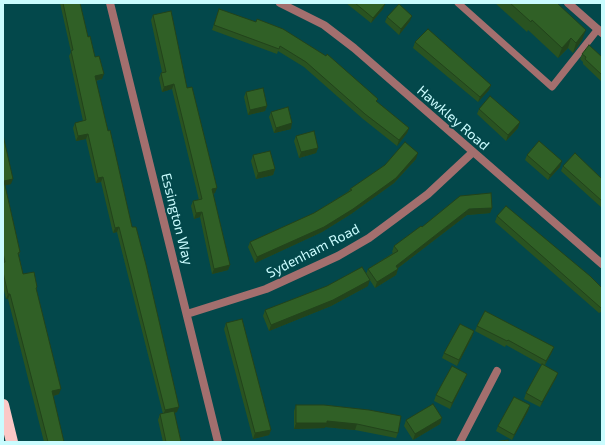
<!DOCTYPE html>
<html>
<head>
<meta charset="utf-8">
<style>
  body { margin:0 }
  #map { position:relative; width:605px; height:445px; overflow:hidden; background:#03484b; font-family:"Exo 2",sans-serif }
  canvas { display:block }
  .frame { position:absolute; inset:0; border:4px solid #cafcfe; pointer-events:none }
</style>
</head>
<body>
<div id="map">
<canvas width="605" height="445"></canvas>
<div class="frame"></div>
</div>
<script>
const ctx = document.querySelector('canvas').getContext('2d');
ctx.lineJoin = 'round';
const shape = rows => new Path2D(rows.map(r => 'M' + r).join(''));
function strokePath(path, color, width, dash) { ctx.strokeStyle = color; ctx.lineWidth = width; ctx.lineCap = dash ? 'butt' : 'round'; ctx.setLineDash(dash || []); ctx.stroke(path); }
function fill(path, color) { ctx.fillStyle = color; ctx.fill(path, 'evenodd'); }
function drawText(font, color, halo, rows, align = 'center') {
  ctx.font = font + ' "Exo 2",sans-serif'; ctx.lineWidth = 4; ctx.setLineDash([]); ctx.textBaseline = 'middle'; ctx.strokeStyle = halo; ctx.fillStyle = color; for (const [text, x, y, turn = 0] of rows) {
    ctx.save(); ctx.translate(x, y); ctx.rotate((+turn || 0) * Math.PI / 180); ctx.textAlign = isNaN(turn) ? turn : align; if (halo) ctx.strokeText(text, 0, 0); ctx.fillText(text, 0, 0); ctx.restore();
  }
}
const lane = shape([
  [458,3,552,87,598,29]
]);
const street = shape([
  [110,3,218,442],
  [280,3,324,25,354,48,602,264],
  [568,3,602,33],
  [187,314,266,289,338,256,369,238,396,218,428,194,473,152],
  [460,442,497,371]
]);
const highway = shape([
  [3,405,12,442]
]);
const wall = shape([
  [60,3,80,3,88,37,102,79,96,81,177,412,174,413,181,442,163,442,158,420,160,414,163,414,117,232,113,233,101,182,96,183,86,139,76,141,73,128,75,123,83,121,69,56,71,52],
  [346,3,384,3,383,9,371,23],
  [495,3,557,3,582,40,573,53,568,48,558,58,528,30,527,32],
  [219,9,377,102,409,128,407,133,397,146,363,119,304,67,278,51,277,54,212,30],
  [153,15,187,88,215,193,213,194,230,265,228,270,212,274,200,217,194,219,191,206,193,201,199,200,172,89,162,92,159,78,161,73,162,72,151,20],
  [387,17,410,21,399,35,385,22],
  [415,42,491,85,489,90,478,102,413,48],
  [582,54,602,57,602,82,583,64,583,62,580,59],
  [246,92,267,106,265,111,248,115,244,97],
  [479,109,518,128,506,141,477,114],
  [271,112,291,129,274,133,269,117],
  [3,135,11,184,5,185,20,252,19,256,23,274,37,287,36,290,59,394,53,396,64,442,44,442,8,299,6,299,3,286],
  [296,136,318,148,316,153,299,158,294,141],
  [253,155,275,169,273,175,256,179,251,161],
  [527,155,560,167,548,180,525,160],
  [416,159,394,183,351,214,322,232,255,263,248,247,250,242,314,213,349,191,350,189],
  [563,166,602,179,602,208,561,171],
  [492,208,490,213,467,215,398,268,396,275,375,288,366,274,368,269,393,253,392,252,394,246,422,227],
  [497,216,602,288,602,313,601,312,599,313,495,222],
  [368,286,331,306,269,331,263,316,265,310],
  [226,323,271,430,269,435,253,439,224,329],
  [477,326,552,352,545,365,556,378,540,407,524,399,526,393,542,365,506,345,505,347,475,331],
  [474,331,472,337,457,366,442,358,444,353],
  [467,374,465,379,450,409,434,401,436,395],
  [296,405,398,433,396,438,355,430,325,427,325,428,294,429,294,411],
  [530,405,528,411,512,440,496,431,498,426],
  [442,418,440,424,413,440,404,426,406,420]
]);
const shadedWall = shape([
  [385,4,383,9,371,23,373,18],
  [412,16,410,21,399,35,401,29],
  [586,30,582,40,573,53,576,43],
  [571,38,568,48,558,58,562,48],
  [104,74,102,79,93,81,95,76],
  [174,84,172,89,162,92,164,87],
  [491,85,489,90,478,102,480,97],
  [267,106,265,111,248,115,250,110],
  [520,122,518,128,506,141,508,135],
  [292,123,291,129,274,133,276,128],
  [409,128,407,133,397,146,399,140],
  [88,134,86,139,76,141,78,136],
  [318,148,316,153,299,158,301,152],
  [418,153,416,159,394,183,351,214,322,232,255,263,257,257],
  [562,161,560,167,548,180,550,175],
  [275,169,273,175,256,179,258,173],
  [103,177,101,182,96,183,98,178],
  [13,179,11,184,3,186,4,181],
  [217,188,215,193,210,194,212,189],
  [492,208,490,213,467,215,394,271,396,266,469,209],
  [202,212,200,217,194,219,196,213],
  [119,227,117,232,113,233,115,228],
  [230,265,228,270,212,274,214,269],
  [398,269,396,275,375,288,377,282],
  [370,280,368,286,331,306,269,331,271,325],
  [8,294,10,294,8,299,6,299],
  [474,331,472,337,457,366,459,360],
  [554,347,552,352,544,366,546,361],
  [558,373,556,378,540,407,542,402],
  [467,374,465,379,450,409,452,403],
  [61,389,59,394,50,397,52,391],
  [530,405,528,411,512,440,514,435],
  [179,407,177,412,163,416,165,410],
  [442,418,440,424,413,440,415,434],
  [327,421,357,424,355,430,325,427,325,428,294,429,296,423],
  [271,430,269,435,253,439,255,433]
]);
const building = shape([
  [63,3,80,3,88,37,90,36,95,57,99,56,104,74,95,76,108,131,110,130,132,227,136,227,146,265,179,407,165,410,119,227,115,228,103,177,98,178,88,134,78,136,75,123,86,120,71,51,73,50,63,3],
  [355,3,384,3,385,4,373,18,355,3],
  [510,3,557,3,586,30,576,43,571,38,562,48,532,20,531,22,510,3],
  [399,4,412,16,401,29,387,17,399,4],
  [219,9,256,22,257,19,283,29,326,56,327,54,378,99,376,101,409,128,399,140,365,114,306,62,280,46,279,49,214,25,219,9],
  [171,11,187,88,192,87,217,188,212,189,230,265,214,269,202,212,196,213,193,201,202,199,174,84,164,87,161,73,166,72,153,15,171,11],
  [428,29,491,85,480,97,415,42,428,29],
  [589,45,602,57,602,75,585,59,586,57,582,54,589,45],
  [263,88,267,106,250,110,246,92,263,88],
  [490,96,520,122,508,135,479,109,490,96],
  [288,107,292,123,276,128,271,112,288,107],
  [314,131,318,148,301,152,296,136,314,131],
  [3,135,13,179,4,181,20,252,18,253,23,274,34,272,37,287,36,288,61,389,52,391,64,442,48,442,10,294,8,294,3,272,3,263,5,262,3,253,3,135],
  [539,141,562,161,550,175,527,155,539,141],
  [405,142,418,153,396,178,353,209,324,227,257,257,250,242,314,213,352,190,350,189,385,165,405,142],
  [270,151,275,169,258,173,253,155,270,151],
  [575,153,602,179,602,201,563,166,575,153],
  [491,193,492,208,469,209,396,266,398,269,377,282,368,269,398,251,394,246,421,226,422,227,460,196,491,193],
  [506,206,590,276,602,288,602,307,601,308,497,216,506,206],
  [362,267,370,280,333,300,271,325,265,310,327,286,362,267],
  [485,311,554,347,546,361,508,340,507,341,477,326,485,311],
  [242,319,271,430,255,433,226,323,242,319],
  [460,324,474,331,459,360,444,353,460,324],
  [542,364,558,373,542,402,526,393,542,364],
  [452,366,467,374,452,403,436,395,452,366],
  [514,397,530,405,514,435,498,426,514,397],
  [433,404,442,418,415,434,406,420,433,404],
  [296,405,324,405,369,410,401,416,398,433,357,424,327,421,327,423,296,423,296,405],
  [174,411,181,442,166,442,160,414,174,411],
  [508,440,508,442,494,442,508,440]
]);
const streetNames = [
  ["Hawkley Road",453,118,41],
  ["Essington Way",177,219,76],
  ["Sydenham Road",313,251,-27]
];
strokePath(lane, '#a36f6e', 7);
strokePath(street, '#a36f6e', 8);
strokePath(highway, '#fbc8c6', 12);
fill(wall, '#295321');
fill(shadedWall, '#22431b');
fill(building, '#306026');
strokePath(building, '#22431b', 1);
drawText('14px', '#cafcfe', '#03484b', streetNames);
</script>
</body>
</html>
